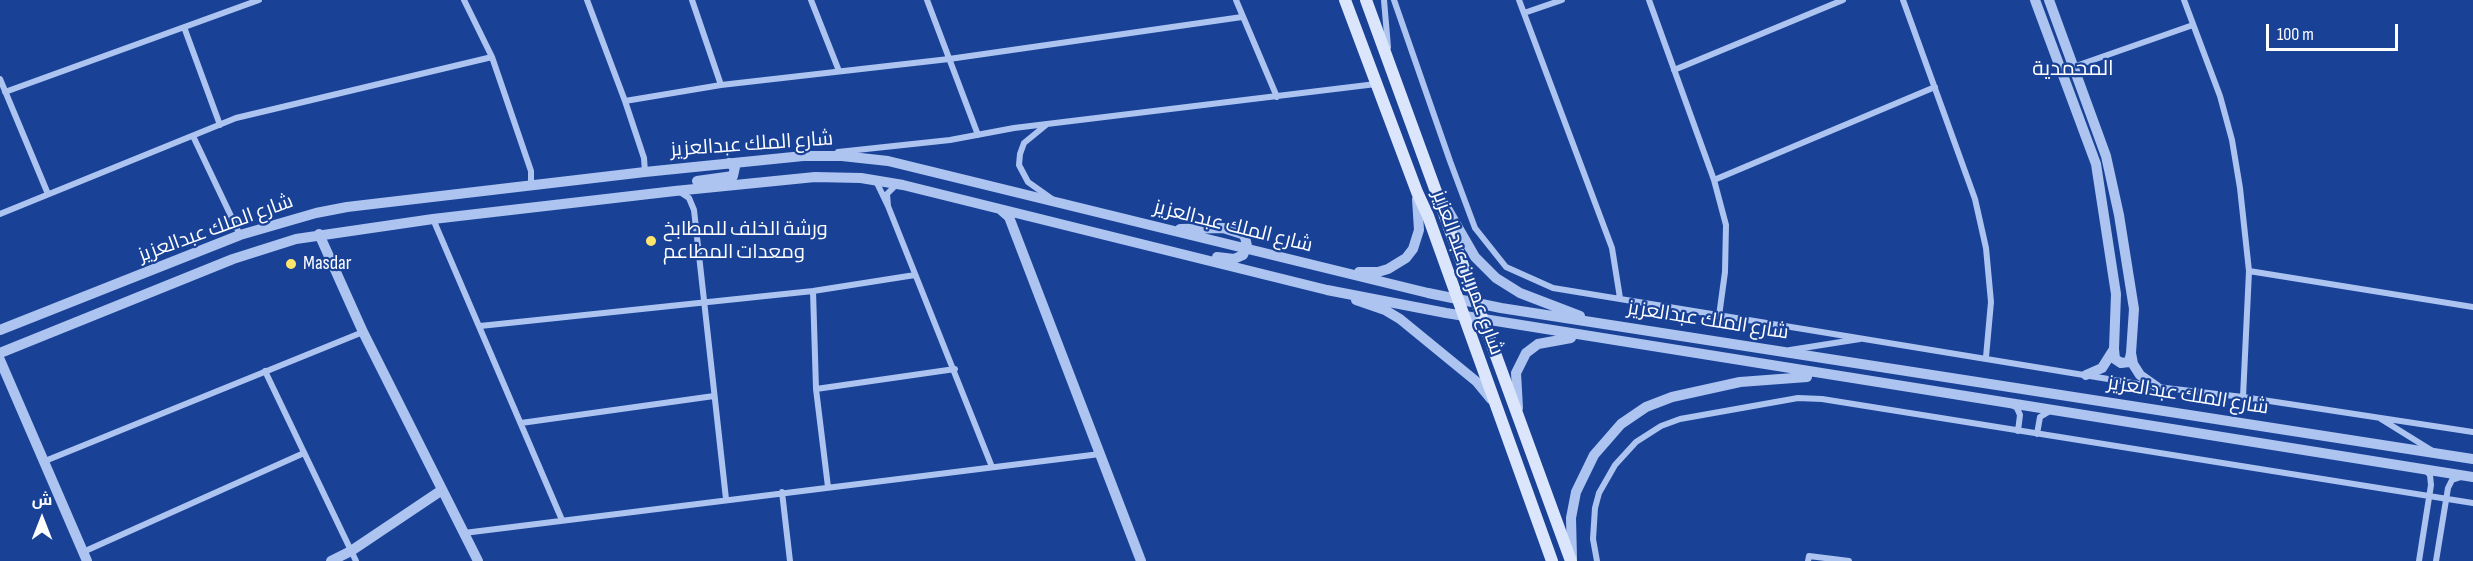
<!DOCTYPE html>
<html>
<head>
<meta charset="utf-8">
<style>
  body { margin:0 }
  #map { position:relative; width:2473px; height:561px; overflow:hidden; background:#194297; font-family:"Sofia Sans Condensed",Cairo,sans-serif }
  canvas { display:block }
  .north { position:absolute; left:12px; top:489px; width:60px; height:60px; -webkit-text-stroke:4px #194297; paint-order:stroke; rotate:0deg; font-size:16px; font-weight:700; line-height:24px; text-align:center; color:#fff }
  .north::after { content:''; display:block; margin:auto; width:21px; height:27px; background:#fff; clip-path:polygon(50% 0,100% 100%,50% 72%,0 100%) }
  .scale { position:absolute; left:2266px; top:24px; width:132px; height:27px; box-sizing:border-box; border:3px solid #fff; border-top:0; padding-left:8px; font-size:18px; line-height:21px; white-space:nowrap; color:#fff; -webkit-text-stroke:4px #194297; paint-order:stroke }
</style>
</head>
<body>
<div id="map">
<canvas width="2473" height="561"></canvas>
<div class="north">ش</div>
<div class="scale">100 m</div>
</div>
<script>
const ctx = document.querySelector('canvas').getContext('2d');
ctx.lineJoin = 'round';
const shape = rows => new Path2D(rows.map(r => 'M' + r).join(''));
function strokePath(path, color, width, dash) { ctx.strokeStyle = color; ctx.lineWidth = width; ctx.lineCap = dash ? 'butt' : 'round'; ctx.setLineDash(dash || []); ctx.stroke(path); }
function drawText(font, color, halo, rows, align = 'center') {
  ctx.font = font + ' "Sofia Sans Condensed",Cairo,sans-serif'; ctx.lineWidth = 4.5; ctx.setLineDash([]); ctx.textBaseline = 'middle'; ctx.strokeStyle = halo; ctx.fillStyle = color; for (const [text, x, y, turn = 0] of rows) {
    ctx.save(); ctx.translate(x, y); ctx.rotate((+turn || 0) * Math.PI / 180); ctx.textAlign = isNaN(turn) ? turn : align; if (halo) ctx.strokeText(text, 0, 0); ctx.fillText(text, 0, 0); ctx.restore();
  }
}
const minor = shape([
  [464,0,492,57,531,171,531,186],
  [587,0,625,101,644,158,645,172],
  [692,0,721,85],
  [811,0,839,71],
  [927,0,978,135],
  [1236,0,1277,97],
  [1384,0,1388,47],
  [1394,0,1450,161,1475,228,1506,267,1553,288,2157,387,2243,397,2473,432],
  [1519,0,1612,248,1620,298],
  [1649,0,1714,180,1726,225,1725,272,1719,316],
  [1903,0,1975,199,1986,248,1991,302,1986,357],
  [2184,0,2220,96,2232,140,2240,188,2249,271,2243,397],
  [1524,13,1562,0],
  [184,27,220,125],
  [2073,67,2193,25],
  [1674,70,1843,0],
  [0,79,48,194],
  [5,92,259,0],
  [625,101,721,85,949,59,1242,17],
  [1046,125,1024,143,1020,154,1019,165,1028,182,1052,199],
  [193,136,240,235],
  [838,152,950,140,1014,128,1376,84],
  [1714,180,1935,87],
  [876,181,888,206,887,194,895,186],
  [680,192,689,198,694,210,726,499],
  [888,206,992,467],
  [0,214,236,118,492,57],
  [433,219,562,520],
  [2249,271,2473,307],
  [813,291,816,389,955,369],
  [480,326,813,291,915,275],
  [1790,350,1860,339],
  [265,371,356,561],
  [816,389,828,487],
  [2012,405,2017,408,2020,415,2018,431],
  [2381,419,2431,450],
  [521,423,714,396],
  [2037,434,2040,417,2050,411],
  [45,461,363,332],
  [782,492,790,561],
  [464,533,1100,454],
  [83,552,304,453],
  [1597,561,1593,539,1595,508,1599,493,1615,465,1636,442,1661,426,1680,419,1798,398,1822,399,2473,503],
  [1808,561,1809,556,1849,561],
  [2419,561,2431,485,2430,475,2426,471],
  [2436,561,2448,488,2452,480,2461,477]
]);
const tertiary = shape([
  [2035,0,2096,164,2116,294,2114,349,2102,368,2086,375],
  [2049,0,2106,156,2119,215,2134,309,2131,353,2133,364,2140,375,2157,387],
  [697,181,733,176,735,167,729,163],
  [1445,205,1475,257,1496,278,1520,293,1580,316],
  [1001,210,1009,217,1141,561],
  [1180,229,1223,228,1242,234,1245,237,1247,246,1243,255,1234,259,1217,257],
  [319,234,363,332,478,561],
  [1359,272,1378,272,1388,269,1406,258,1413,249,1419,230,1417,199],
  [1356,300,1385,310,1400,319,1477,382,1491,399],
  [0,330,240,235,316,213,347,207,645,172,803,156,842,156,888,161,1428,293,1501,308,2473,459],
  [2114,349,2115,359,2121,363,2129,362,2131,353],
  [0,353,233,259,296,239,433,219,675,191,815,177,861,178,903,185,1327,290,1446,313,2473,477],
  [0,360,87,561],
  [1518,408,1516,373,1526,353,1538,344,1571,338],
  [1572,558,1571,518,1576,492,1594,455,1621,424,1646,407,1672,397,1740,382,1807,377],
  [331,561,351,551,442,490]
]);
const secondary = shape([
  [1345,0,1417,192,1428,216,1552,561],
  [1366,0,1571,561]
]);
const markers = [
  [651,241,6,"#ffe56c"],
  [291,264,6,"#ffe56c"]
];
const streetNames = [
  ["شارع الملك عبدالعزيز",752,145,-4],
  ["شارع الملك عبدالعزيز",1233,227,14],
  ["شارع الملك عبدالعزيز",216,229,-20],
  ["شارع عمر بن عبد العزيز",1467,273,70],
  ["شارع الملك عبدالعزيز",1708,321,9],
  ["شارع الملك عبدالعزيز",2188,396,9]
];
const poiNames = [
  ["ورشة الخلف للمطابخ",663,230],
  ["ومعدات المطاعم",663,253],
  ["Masdar",303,264]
];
const neighbourhoodNames = [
  ["المحمدية",2073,70]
];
strokePath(minor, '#adc4f1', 6);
strokePath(tertiary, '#adc4f1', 10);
strokePath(secondary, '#dbe5fb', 12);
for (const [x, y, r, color] of markers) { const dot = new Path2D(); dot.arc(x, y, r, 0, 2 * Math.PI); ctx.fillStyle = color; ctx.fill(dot); strokePath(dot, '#194297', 2); }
drawText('20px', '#fff', '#194297', streetNames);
drawText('20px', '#fff', '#194297', poiNames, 'left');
drawText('21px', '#fff', '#194297', neighbourhoodNames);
</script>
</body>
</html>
